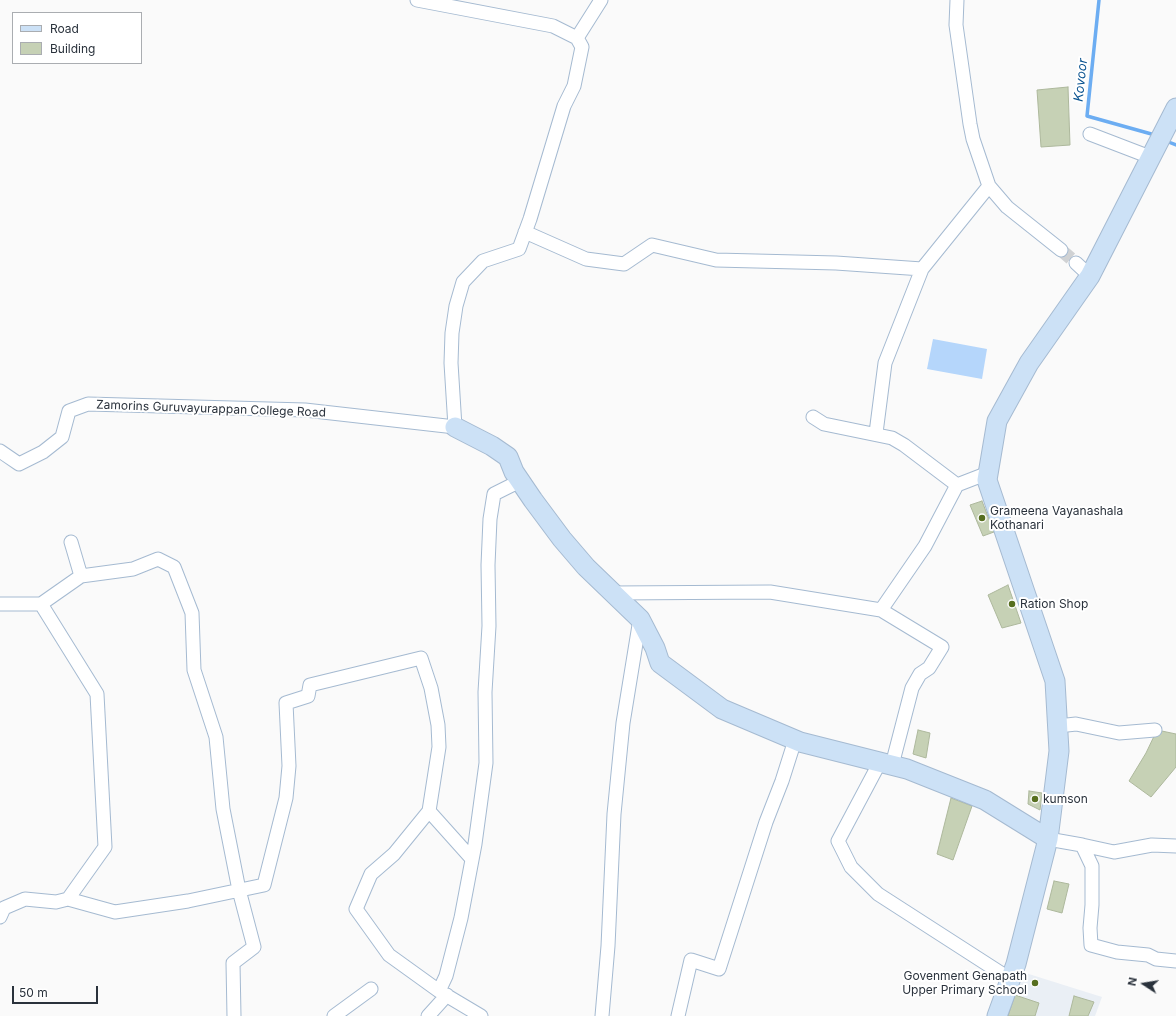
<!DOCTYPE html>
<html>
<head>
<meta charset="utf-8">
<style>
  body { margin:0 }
  #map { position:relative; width:1176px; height:1016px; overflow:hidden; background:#fafafa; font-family:Inter,sans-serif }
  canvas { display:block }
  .legend { position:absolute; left:12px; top:12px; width:130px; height:52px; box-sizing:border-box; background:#fff; border:1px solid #aaadb1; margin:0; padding:5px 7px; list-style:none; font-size:12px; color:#2a323c }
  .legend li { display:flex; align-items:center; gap:8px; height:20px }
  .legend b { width:20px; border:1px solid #aaadb1 }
  .north { position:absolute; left:1124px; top:964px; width:40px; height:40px; -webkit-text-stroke:3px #fff; paint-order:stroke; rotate:282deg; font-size:11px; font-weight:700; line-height:16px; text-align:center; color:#2a323c }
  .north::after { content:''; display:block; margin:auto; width:14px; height:18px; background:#2a323c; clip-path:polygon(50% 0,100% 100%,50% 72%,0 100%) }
  .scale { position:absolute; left:12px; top:986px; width:86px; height:18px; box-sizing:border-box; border:2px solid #2a323c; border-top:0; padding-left:5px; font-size:12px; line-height:14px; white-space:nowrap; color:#2a323c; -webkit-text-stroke:3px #fff; paint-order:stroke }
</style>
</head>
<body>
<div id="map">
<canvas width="1176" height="1016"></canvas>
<ul class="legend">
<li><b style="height:5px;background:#cce1f6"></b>Road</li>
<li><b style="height:11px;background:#c6d1b5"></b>Building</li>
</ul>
<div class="north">N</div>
<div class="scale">50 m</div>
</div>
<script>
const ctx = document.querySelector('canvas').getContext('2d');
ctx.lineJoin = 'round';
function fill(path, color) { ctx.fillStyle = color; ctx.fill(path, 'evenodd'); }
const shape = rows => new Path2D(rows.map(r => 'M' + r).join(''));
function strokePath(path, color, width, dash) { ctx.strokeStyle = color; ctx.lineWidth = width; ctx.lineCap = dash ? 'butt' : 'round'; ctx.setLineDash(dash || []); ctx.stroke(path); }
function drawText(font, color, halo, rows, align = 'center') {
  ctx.font = font + ' Inter,sans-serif'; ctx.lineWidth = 4; ctx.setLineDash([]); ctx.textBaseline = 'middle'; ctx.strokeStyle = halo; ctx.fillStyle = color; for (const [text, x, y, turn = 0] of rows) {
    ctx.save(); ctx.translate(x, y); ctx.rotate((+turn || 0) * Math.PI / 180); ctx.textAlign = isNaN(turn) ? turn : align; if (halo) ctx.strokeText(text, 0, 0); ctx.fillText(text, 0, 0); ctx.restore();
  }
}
const built = shape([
  [1016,970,1102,997,1095,1016,1000,1016]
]);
const green = shape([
  [933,339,987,349,982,379,927,369]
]);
const stream = shape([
  [1099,0,1087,116,1155,135],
  [1166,141,1176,145]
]);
const building = shape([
  [1068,87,1070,145,1041,147,1037,90,1068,87],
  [982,501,994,532,983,536,970,505,982,501],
  [1008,585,1021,623,1002,628,988,595,1008,585],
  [918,730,930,733,926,758,913,754,918,730],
  [1157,730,1176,734,1176,767,1151,797,1129,781,1146,753,1157,730],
  [1029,791,1042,793,1040,810,1028,804,1029,791],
  [951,798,972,806,953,860,937,854,951,798],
  [1054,881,1069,884,1062,913,1047,909,1054,881],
  [1015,995,1039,1003,1035,1016,1008,1016,1015,995],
  [1074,996,1094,1002,1088,1016,1069,1016,1074,996]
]);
const streetTunnel = shape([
  [1061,250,1076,263]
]);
const street = shape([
  [957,0,956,25,970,124,973,139,989,186,1007,207,1061,250],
  [577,38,601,0],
  [1090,134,1150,157],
  [525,232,586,259,624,264,652,245,716,260,836,263,922,269],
  [1076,263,1090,276],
  [813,417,824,424,892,438,904,445,957,485,988,473],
  [876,433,885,363,922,269,989,186],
  [0,451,19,464,43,452,62,437,69,411,88,404,305,410,455,427,451,363,452,333,456,306,463,282,483,261,519,249,530,219,564,106,574,86,582,47,577,38,553,26,417,0],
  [81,576,133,569,158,559,174,567,192,613,194,670,216,737,223,809,239,890,254,947,233,963,234,1016],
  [613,593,770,592,881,610,942,647,929,668,920,674,912,688,892,765],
  [0,604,41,604],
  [881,610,925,546,957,485],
  [1058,726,1076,724,1119,733,1155,730],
  [880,762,838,841,851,867,878,894,1010,979],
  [1048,839,1082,845,1092,866,1092,905,1090,928,1091,945,1117,952,1148,955,1156,959,1176,961],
  [1082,845,1114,852,1152,845,1176,846],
  [68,899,115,912,188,901,264,885,286,798,289,766,286,703,308,696,310,685,421,658,431,688,438,725,439,747,429,811],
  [0,917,4,908,25,899,56,902,68,899,105,847,97,694,41,604,81,576,71,542],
  [439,991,389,955,356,909,371,874,394,854,429,811,472,859],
  [334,1016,371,989],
  [428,1016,447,995],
  [481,1016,439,991,446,976,461,918,475,844,486,763,485,692,489,626,488,565,490,519,494,494,520,481],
  [602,1016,608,946,614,814,623,723,640,619],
  [678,1016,691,960,719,969,766,822,782,781,795,740]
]);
const secondary = shape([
  [455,427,492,446,508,457,514,472,533,500,562,539,586,567,640,619,655,648,660,663,722,709,800,742,907,769,985,800,1048,839],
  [997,1016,1016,964,1048,839,1059,751,1055,681,987,480,997,421,1029,363,1090,276,1176,108]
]);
const markers = [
  [982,518,4,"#576f20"],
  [1012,604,4,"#576f20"],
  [1035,799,4,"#576f20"],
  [1035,983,4,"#576f20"]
];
const streetNames = [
  ["Zamorins Guruvayurappan College Road",211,409,2]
];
const poiNames = [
  ["Grameena Vayanashala",990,511],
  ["Kothanari",990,525],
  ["Ration Shop",1020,604],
  ["kumson",1043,799],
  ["Govenment Genapath",1027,976,"right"],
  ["Upper Primary School",1027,990,"right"]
];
const waterNames = [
  ["Kovoor",1081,80,-84]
];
fill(built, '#eaeff5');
fill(green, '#b5d6fb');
strokePath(stream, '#6cadf2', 3.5);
fill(building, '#c6d1b5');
strokePath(building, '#adb89c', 1);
strokePath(streetTunnel, '#d0d2d4', 13, [13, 6]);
strokePath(street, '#a5bad1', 15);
strokePath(secondary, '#a5bad1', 21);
strokePath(street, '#fff', 13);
strokePath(secondary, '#cce1f6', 19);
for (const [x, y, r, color] of markers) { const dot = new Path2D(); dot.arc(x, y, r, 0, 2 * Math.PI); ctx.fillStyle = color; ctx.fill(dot); strokePath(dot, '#fff', 1.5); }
drawText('12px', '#2a323c', '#fff', streetNames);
drawText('12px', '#2a323c', '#fff', poiNames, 'left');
drawText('italic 13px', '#09528f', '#fff', waterNames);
</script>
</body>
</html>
